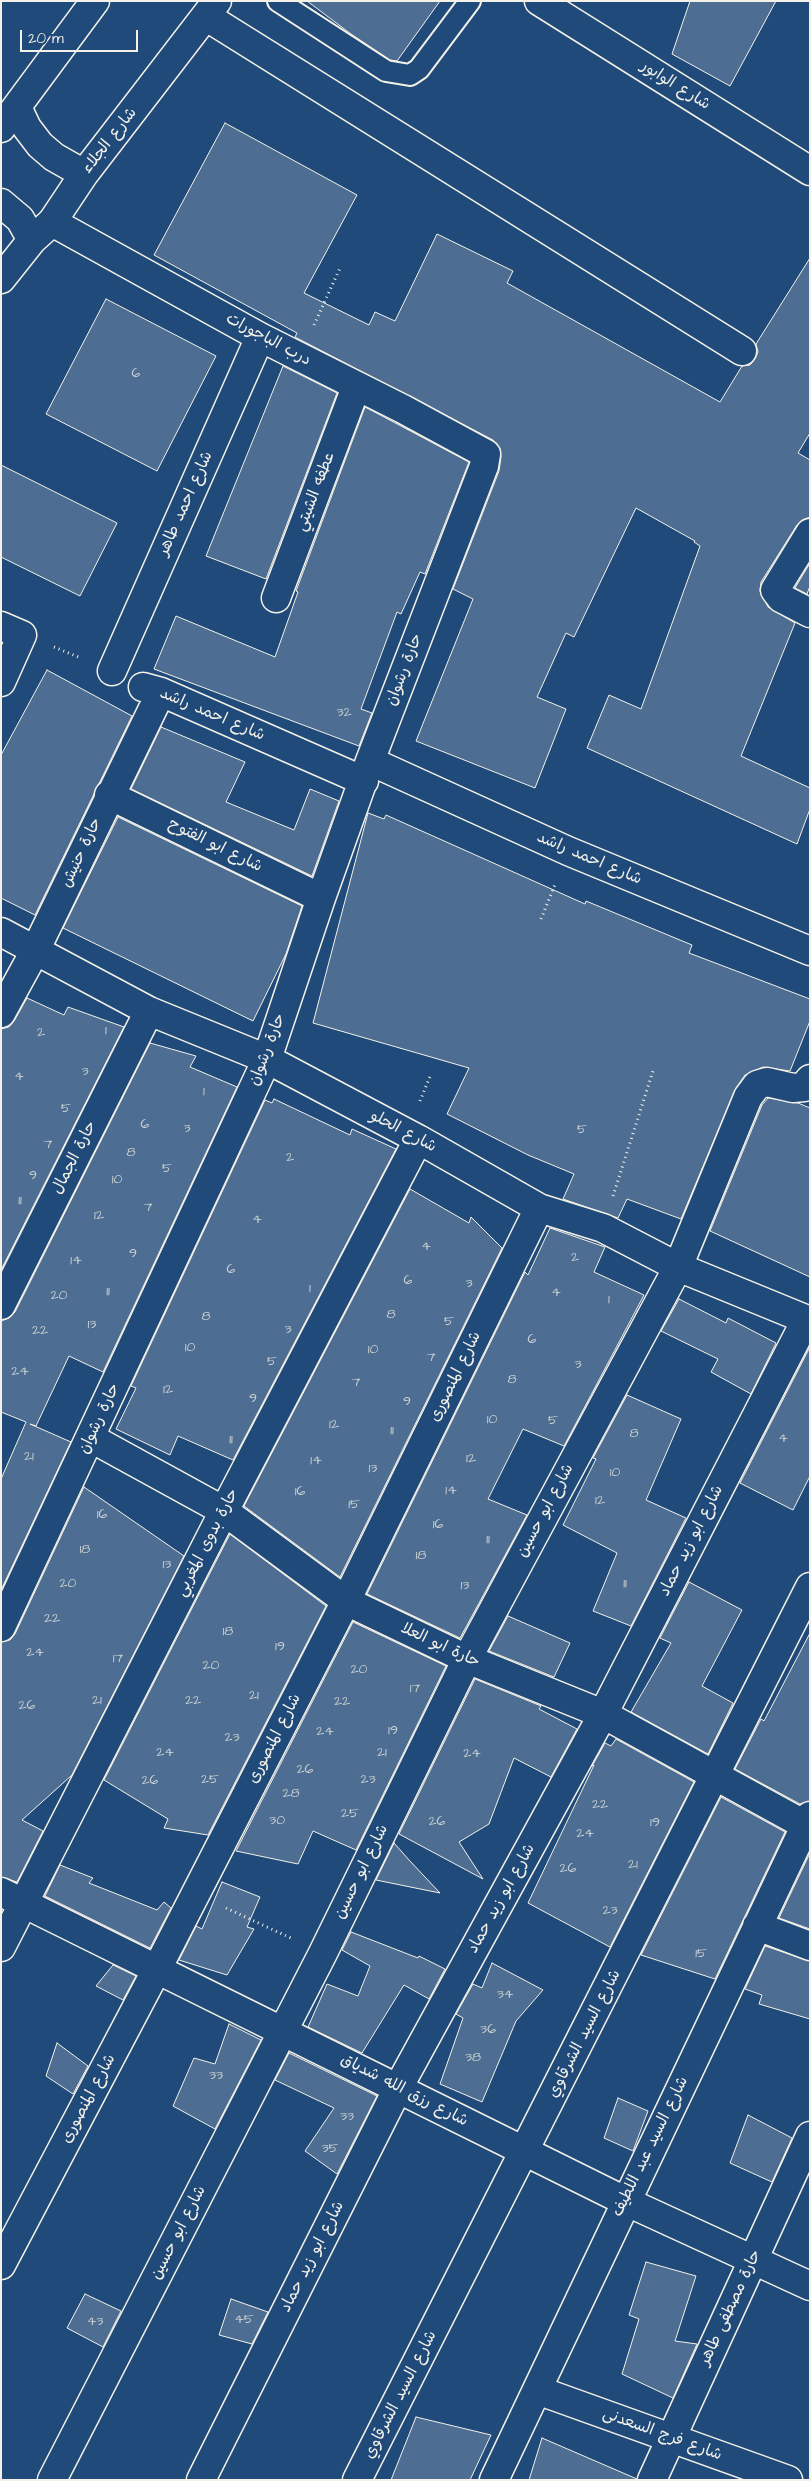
<!DOCTYPE html>
<html>
<head>
<meta charset="utf-8">
<style>
  body { margin:0 }
  #map { position:relative; width:811px; height:2481px; overflow:hidden; background:#1f4a7a; font-family:"Architects Daughter",sans-serif }
  canvas { display:block }
  .frame { position:absolute; inset:0; border:2px solid #f4f1e8; pointer-events:none }
  .scale { position:absolute; left:20px; top:30px; width:118px; height:22px; box-sizing:border-box; border:2px solid #f4f1e8; border-top:0; padding-left:6px; font-size:15px; line-height:18px; white-space:nowrap; color:#f4f1e8; -webkit-text-stroke:4px #1f4a7a; paint-order:stroke }
</style>
</head>
<body>
<div id="map">
<canvas width="811" height="2481"></canvas>
<div class="frame"></div>
<div class="scale">20 m</div>
</div>
<script>
const ctx = document.querySelector('canvas').getContext('2d');
ctx.lineJoin = 'round';
function fill(path, color) { ctx.fillStyle = color; ctx.fill(path, 'evenodd'); }
const shape = rows => new Path2D(rows.map(r => 'M' + r).join(''));
function strokePath(path, color, width, dash) { ctx.strokeStyle = color; ctx.lineWidth = width; ctx.lineCap = dash ? 'butt' : 'round'; ctx.setLineDash(dash || []); ctx.stroke(path); }
function drawText(font, color, halo, rows, align = 'center') {
  ctx.font = font + ' "Architects Daughter","Playpen Sans Arabic",sans-serif'; ctx.lineWidth = 4; ctx.setLineDash([]); ctx.textBaseline = 'middle'; ctx.strokeStyle = halo; ctx.fillStyle = color; for (const [text, x, y, turn = 0] of rows) {
    ctx.save(); ctx.translate(x, y); ctx.rotate((+turn || 0) * Math.PI / 180); ctx.textAlign = isNaN(turn) ? turn : align; if (halo) ctx.strokeText(text, 0, 0); ctx.fillText(text, 0, 0); ctx.restore();
  }
}
const building = shape([
  [307,1,440,1,397,61,390,60,351,34,307,1],
  [690,1,776,1,730,86,672,54,690,1],
  [225,123,357,195,304,293,369,325,375,312,395,321,437,234,513,271,507,283,720,402,742,366,750,365,755,359,758,352,756,344,810,258,810,433,798,453,810,460,810,517,802,520,797,525,761,582,760,591,768,607,795,623,741,756,810,788,810,809,797,844,587,748,609,695,641,709,700,546,694,542,695,541,636,508,574,637,566,633,537,697,566,709,535,788,416,741,473,599,453,589,499,471,501,457,500,448,493,440,295,337,297,333,154,255,225,123],
  [106,299,216,356,157,471,46,414,106,299],
  [283,366,337,393,266,579,206,556,283,366],
  [365,407,469,462,425,574,420,572,401,614,397,612,361,709,372,713,359,746,154,669,176,616,275,657,298,592,296,591,365,407],
  [1,465,117,523,80,596,1,557,1,465],
  [810,563,810,586,807,594,795,588,810,563],
  [47,670,132,716,35,915,1,898,1,755,47,670],
  [161,727,245,762,226,802,294,830,310,789,339,801,312,876,131,789,161,727],
  [368,813,384,819,386,815,585,904,586,901,692,945,689,953,810,999,810,1021,790,1071,763,1067,745,1075,736,1088,681,1219,627,1199,618,1218,563,1199,574,1174,528,1155,447,1114,469,1068,313,1023,368,813],
  [118,817,302,906,286,954,253,1021,63,928,118,817],
  [27,998,64,1015,68,1007,124,1027,1,1270,1,1029,9,1027,14,1021,27,998],
  [150,1043,196,1056,190,1067,237,1087,103,1372,69,1356,36,1426,30,1424,71,1442,1,1590,1,1479,26,1422,1,1412,1,1321,9,1318,15,1312,150,1043],
  [768,1098,798,1103,810,1108,810,1277,710,1231,762,1105,768,1098],
  [274,1099,350,1135,352,1129,396,1149,233,1460,178,1436,170,1455,116,1429,136,1388,131,1386,265,1100,272,1103,274,1099],
  [410,1189,469,1223,471,1217,502,1248,340,1577,244,1506,410,1189],
  [550,1228,605,1247,594,1272,644,1295,564,1446,523,1429,488,1499,527,1515,460,1638,367,1594,525,1272,528,1275,550,1228],
  [679,1299,726,1323,728,1318,776,1343,751,1394,711,1372,718,1359,661,1331,679,1299],
  [810,1347,810,1476,793,1510,740,1483,810,1347],
  [627,1395,681,1419,646,1500,686,1518,631,1626,593,1611,617,1553,563,1525,596,1459,593,1458,627,1395],
  [84,1487,184,1556,72,1775,22,1820,43,1831,17,1882,1,1877,1,1642,10,1640,15,1634,84,1487],
  [230,1534,326,1606,208,1835,164,1828,168,1819,104,1780,230,1534],
  [689,1582,742,1610,702,1686,733,1703,708,1754,631,1712,671,1643,660,1638,689,1582],
  [508,1616,570,1643,554,1677,489,1651,508,1616],
  [353,1622,446,1666,356,1850,313,1831,298,1864,236,1851,353,1622],
  [810,1633,810,1801,800,1804,735,1769,761,1719,764,1721,810,1633],
  [475,1679,541,1706,539,1709,577,1729,551,1777,514,1758,489,1824,459,1842,483,1879,399,1834,475,1679],
  [616,1739,694,1782,610,1947,528,1903,594,1765,592,1766,605,1743,611,1746,616,1739],
  [721,1797,785,1832,715,1979,641,1955,721,1797],
  [394,1843,409,1860,440,1893,376,1880,394,1843],
  [810,1853,810,1929,779,1918,810,1853],
  [60,1865,93,1878,89,1883,157,1910,164,1902,171,1908,150,1948,45,1896,60,1865],
  [222,1882,260,1897,247,1927,254,1929,227,1975,179,1960,196,1926,202,1929,222,1882],
  [351,1932,418,1958,419,1956,445,1969,429,1999,404,1985,362,2053,308,2027,327,1984,358,1996,370,1966,342,1950,351,1932],
  [765,1946,810,1961,810,2019,759,2004,762,1995,745,1989,765,1946],
  [492,1963,543,1990,516,2021,482,2102,440,2084,463,2018,456,2014,473,1984,482,1988,492,1963],
  [113,1965,136,1976,123,2000,96,1986,113,1965],
  [229,2024,261,2040,215,2129,173,2106,194,2058,215,2064,229,2024],
  [57,2043,88,2066,73,2094,46,2076,57,2043],
  [289,2053,377,2096,337,2174,305,2151,334,2108,275,2080,289,2053],
  [618,2098,648,2111,633,2151,604,2138,618,2098],
  [748,2115,792,2138,772,2182,730,2163,748,2115],
  [646,2262,696,2276,675,2341,697,2344,673,2398,622,2374,639,2319,629,2315,646,2262],
  [85,2294,121,2311,103,2347,67,2328,85,2294],
  [231,2299,268,2312,252,2344,219,2335,231,2299],
  [416,2417,491,2435,470,2480,391,2480,416,2417],
  [542,2438,637,2479,637,2480,529,2480,542,2438]
]);
const path = shape([
  [314,325,340,268],
  [54,647,81,658],
  [541,919,556,882],
  [420,1101,431,1074],
  [613,1196,653,1071],
  [226,1908,293,1939]
]);
const lane = shape([
  [278,1,386,71,410,75,419,69,470,1]
]);
const street = shape([
  [539,1,810,171],
  [207,17,742,351],
  [810,533,775,590,781,598,810,613],
  [276,598,356,387],
  [1,626,22,635,1,682],
  [112,671,260,337],
  [143,687,161,692,364,781],
  [370,761,568,851,810,951],
  [109,795,321,898],
  [1,932,149,1011,267,1059,418,1139,539,1208,603,1228,678,1267,810,1321],
  [1,1013,35,951,161,692],
  [1,1305,149,1011],
  [91,1438,224,1511,346,1601,467,1659,603,1714,805,1825],
  [1,1627,267,1059,321,898,370,761,484,466,486,454,403,409,260,337,52,222],
  [1,1892,625,2201,810,2286],
  [757,1926,810,1946],
  [1,1947,224,1511,418,1140],
  [1,2265,157,1969,346,1601,539,1208],
  [537,2390,788,2480],
  [52,2480,323,1953,467,1659,678,1267,748,1097,757,1085,767,1082,793,1088,804,1087,810,1079],
  [201,2480,398,2088,603,1714,806,1320],
  [357,2480,810,1587],
  [494,2480,810,1816],
  [652,2480,810,2136]
]);
const secondary = shape([
  [17,107,27,128,40,145,54,157,84,174],
  [1,128,95,1],
  [1,203,20,219,32,240],
  [1,279,32,240,52,222,84,174,217,1]
]);
const numberNames = [
  ["6",136,374],
  ["32",344,713],
  ["1",106,1031],
  ["2",41,1033],
  ["3",85,1072],
  ["4",19,1077],
  ["1",204,1092],
  ["5",66,1109],
  ["6",145,1125],
  ["3",187,1129],
  ["5",582,1130],
  ["7",48,1145],
  ["8",131,1153],
  ["2",290,1158],
  ["5",167,1169],
  ["9",33,1176],
  ["10",117,1180],
  ["11",20,1201],
  ["7",148,1208],
  ["12",99,1216],
  ["4",257,1220],
  ["4",426,1247],
  ["9",133,1254],
  ["2",575,1258],
  ["14",76,1261],
  ["6",231,1270],
  ["6",408,1281],
  ["3",469,1284],
  ["1",310,1289],
  ["11",108,1292],
  ["4",556,1293],
  ["20",59,1296],
  ["1",609,1300],
  ["8",391,1315],
  ["8",206,1317],
  ["5",449,1322],
  ["13",92,1325],
  ["3",288,1330],
  ["22",40,1331],
  ["6",532,1340],
  ["10",190,1348],
  ["10",373,1350],
  ["7",431,1358],
  ["5",272,1362],
  ["3",578,1365],
  ["24",20,1372],
  ["8",512,1380],
  ["7",356,1383],
  ["12",168,1390],
  ["9",253,1399],
  ["9",407,1402],
  ["10",492,1420],
  ["5",553,1421],
  ["12",334,1425],
  ["11",392,1431],
  ["8",634,1434],
  ["4",783,1439],
  ["11",231,1440],
  ["21",29,1457],
  ["12",471,1459],
  ["14",316,1461],
  ["13",373,1469],
  ["10",615,1473],
  ["14",451,1491],
  ["16",300,1492],
  ["12",600,1501],
  ["15",354,1505],
  ["16",102,1515],
  ["16",438,1525],
  ["11",488,1540],
  ["18",85,1550],
  ["18",421,1556],
  ["13",167,1565],
  ["20",68,1584],
  ["11",625,1584],
  ["13",465,1586],
  ["22",52,1619],
  ["18",228,1632],
  ["19",280,1647],
  ["24",35,1653],
  ["17",118,1659],
  ["20",211,1666],
  ["20",359,1670],
  ["17",415,1689],
  ["21",254,1696],
  ["21",97,1701],
  ["22",193,1701],
  ["22",342,1702],
  ["26",27,1706],
  ["19",393,1731],
  ["24",325,1732],
  ["23",232,1738],
  ["24",165,1753],
  ["21",382,1753],
  ["24",472,1754],
  ["26",305,1770],
  ["25",210,1780],
  ["23",368,1780],
  ["26",150,1781],
  ["28",291,1794],
  ["22",600,1805],
  ["25",350,1814],
  ["30",277,1821],
  ["26",437,1822],
  ["19",655,1823],
  ["24",585,1834],
  ["21",633,1865],
  ["26",568,1869],
  ["23",610,1911],
  ["15",701,1954],
  ["34",505,1995],
  ["36",488,2030],
  ["38",473,2058],
  ["33",216,2076],
  ["33",347,2117],
  ["35",330,2149],
  ["45",244,2320],
  ["43",95,2322]
];
const streetNames = [
  ["شارع الوابور",675,86,32],
  ["شارع الجلاء",110,141,-52],
  ["درب الباجورات",268,340,28],
  ["عطفه الشيتي",316,492,-69],
  ["شارع احمد طاهر",186,504,-66],
  ["حارة رشوان",405,670,-69],
  ["شارع احمد راشد",212,715,23],
  ["شارع ابو الفتوح",215,846,26],
  ["حارة حنيش",82,853,-65],
  ["شارع احمد راشد",589,859,23],
  ["حارة رشوان",268,1050,-69],
  ["شارع الحلو",403,1132,28],
  ["حارة الجمال",75,1158,-63],
  ["شارع المنصورى",456,1377,-64],
  ["حارة رشوان",100,1419,-65],
  ["شارع ابو حسين",546,1511,-62],
  ["شارع ابو زيد حماد",692,1541,-63],
  ["حارة بدوى المغربي",208,1543,-63],
  ["حارة ابو العلا",440,1646,25],
  ["شارع المنصورى",275,1739,-63],
  ["شارع ابو حسين",362,1872,-64],
  ["شارع ابو زيد حماد",502,1899,-61],
  ["شارع السيد الشرقاوي",585,2034,-63],
  ["شارع رزق الله شدياق",404,2091,27],
  ["شارع المنصورى",89,2099,-62],
  ["شارع السيد عبد اللطيف",651,2147,-64],
  ["شارع ابو حسين",179,2233,-63],
  ["شارع ابو زيد حماد",313,2257,-63],
  ["حارة مصطفى طاهر",731,2308,-65],
  ["شارع السيد الشرقاوي",401,2395,-63],
  ["شارع فرج السعدنى",662,2435,20]
];
fill(building, '#4d6e92');
strokePath(building, '#f4f1e8', 1);
strokePath(lane, '#f4f1e8', 24);
strokePath(street, '#f4f1e8', 31);
strokePath(secondary, '#f4f1e8', 31);
strokePath(path, '#f4f1e8', 3, [1, 4]);
strokePath(lane, '#1f4a7a', 20);
strokePath(street, '#1f4a7a', 28);
strokePath(secondary, '#1f4a7a', 28);
drawText('14px', '#cad0d2', null, numberNames);
drawText('16px', '#f4f1e8', '#1f4a7a', streetNames);
</script>
</body>
</html>
